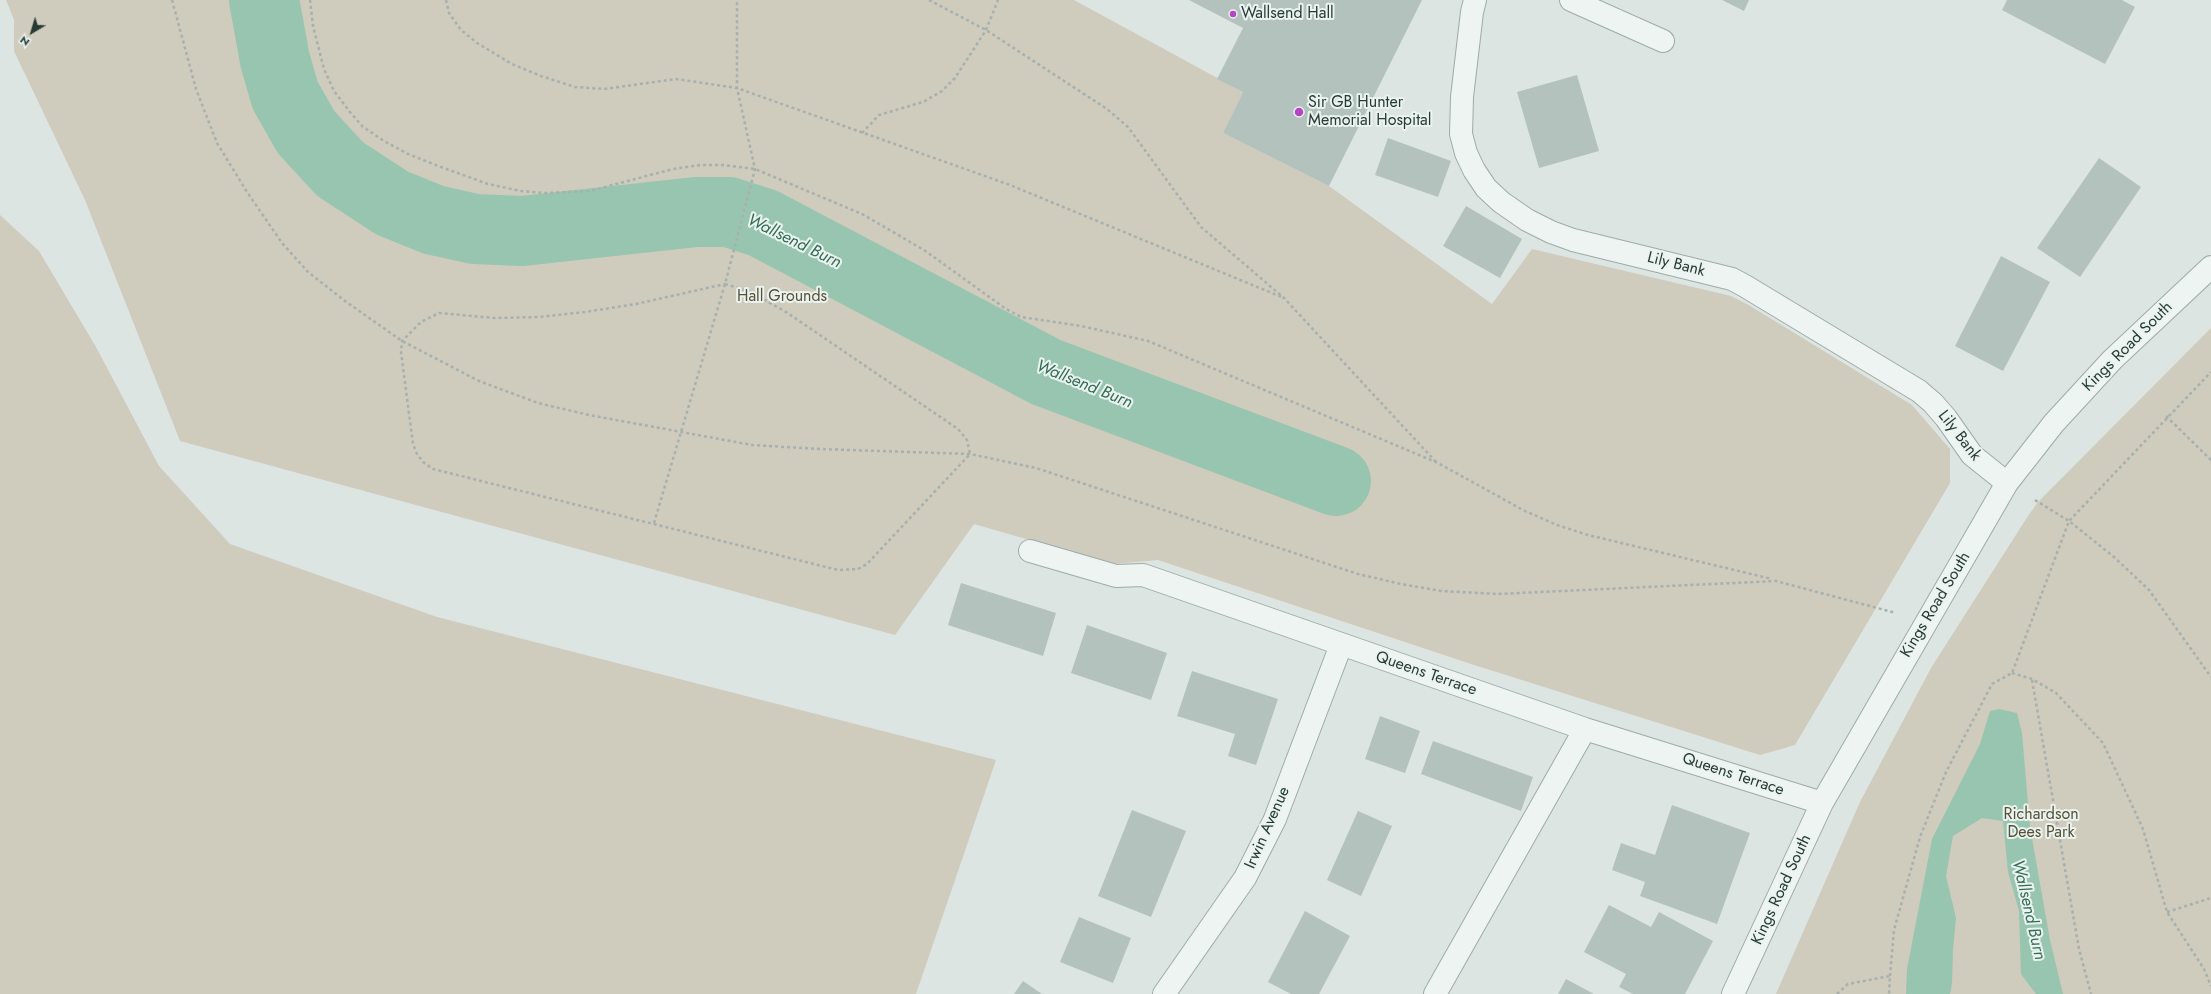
<!DOCTYPE html>
<html>
<head>
<meta charset="utf-8">
<style>
  body { margin:0 }
  #map { position:relative; width:2211px; height:994px; overflow:hidden; background:#dce5e2; font-family:Jost,sans-serif }
  canvas { display:block }
  .north { position:absolute; left:12px; top:12px; width:40px; height:40px; -webkit-text-stroke:3px #ebf3f0; paint-order:stroke; rotate:218deg; font-size:11px; font-weight:700; line-height:16px; text-align:center; color:#263b34 }
  .north::after { content:''; display:block; margin:auto; width:14px; height:18px; background:#263b34; clip-path:polygon(50% 0,100% 100%,50% 72%,0 100%) }
</style>
</head>
<body>
<div id="map">
<canvas width="2211" height="994"></canvas>
<div class="north">N</div>
</div>
<script>
const ctx = document.querySelector('canvas').getContext('2d');
ctx.lineJoin = 'round';
function fill(path, color) { ctx.fillStyle = color; ctx.fill(path, 'evenodd'); }
const shape = rows => new Path2D(rows.map(r => 'M' + r).join(''));
function strokePath(path, color, width, dash) { ctx.strokeStyle = color; ctx.lineWidth = width; ctx.lineCap = dash ? 'butt' : 'round'; ctx.setLineDash(dash || []); ctx.stroke(path); }
function drawText(font, color, halo, rows, align = 'center') {
  ctx.font = font + ' Jost,sans-serif'; ctx.lineWidth = 4; ctx.setLineDash([]); ctx.textBaseline = 'middle'; ctx.strokeStyle = halo; ctx.fillStyle = color; for (const [text, x, y, turn = 0] of rows) {
    ctx.save(); ctx.translate(x, y); ctx.rotate((+turn || 0) * Math.PI / 180); ctx.textAlign = isNaN(turn) ? turn : align; if (halo) ctx.strokeText(text, 0, 0); ctx.fillText(text, 0, 0); ctx.restore();
  }
}
const green = shape([
  [6,0,1074,0,1243,92,1223,133,1329,186,1492,304,1532,249,1731,296,1747,304,1912,405,1950,449,1950,483,1795,745,1760,755,1471,664,1158,560,1113,564,974,524,895,635,180,441,85,200,14,51,14,20],
  [0,215,39,251,96,347,159,466,230,544,437,617,996,760,916,994,0,994],
  [2211,328,2211,994,1776,994,1860,802,1931,668,2028,516,2038,502]
]);
const water = shape([
  [1999,709,2017,713,2022,733,2030,827,2050,940,2063,994,2036,994,2021,974,2019,911,2008,872,2003,821,1982,818,1953,836,1946,876,1956,918,1953,949,1952,984,1950,994,1906,994,1907,969,1932,839,1980,744,1990,711]
]);
const river = shape([
  [264,0,275,60,285,95,306,132,340,169,392,203,434,220,475,229,522,231,696,212,729,212,763,223,1046,372,1336,481]
]);
const building = shape([
  [1189,0,1422,0,1329,186,1223,133,1243,92,1217,79,1243,28],
  [1722,0,1749,0,1744,11],
  [2007,0,2122,0,2135,7,2105,64,2002,10],
  [1577,75,1599,151,1539,168,1517,92],
  [1388,138,1451,161,1438,197,1375,175],
  [2099,158,2141,187,2080,277,2037,248],
  [1466,206,1522,239,1500,278,1443,246],
  [2001,256,2050,282,2003,371,1955,346],
  [961,583,1056,613,1043,656,948,625],
  [1087,625,1167,653,1151,700,1071,673],
  [1192,671,1278,699,1256,765,1228,756,1235,734,1177,716],
  [1380,716,1420,731,1405,773,1365,759],
  [1433,741,1533,777,1521,811,1421,774],
  [1672,805,1750,833,1717,924,1640,896,1645,882,1612,870,1621,843,1655,855],
  [1132,810,1186,831,1151,917,1098,896],
  [1358,811,1392,826,1361,896,1327,880],
  [1609,905,1651,927,1659,912,1713,941,1685,994,1633,994,1619,987,1626,974,1584,952],
  [1305,911,1350,936,1319,994,1291,994,1268,982],
  [1079,917,1131,938,1113,983,1060,962],
  [1566,979,1594,994,1558,994],
  [1023,981,1042,994,1014,994]
]);
const path = shape([
  [172,0,196,89,217,143,247,192,282,243,308,272,345,301,402,341,479,381,538,403,589,415,752,445,820,449,970,454,1036,468,1358,574,1401,584,1441,591,1498,594,1776,581,1896,613],
  [310,0,313,26,324,69,334,91,350,112,362,126,384,141,408,154,441,167,488,184,521,191,545,193,590,191,673,169,700,165,724,165,755,169,862,214,924,250,1006,309,1021,317,1081,326,1148,341,1438,463,1523,510,1557,525,1588,535,1772,579],
  [446,0,449,13,461,30,477,43,512,64,541,76,575,87,604,89,676,79,737,88,1010,185,1284,298],
  [929,0,986,30,1107,109,1128,127,1201,227,1284,298,1436,462],
  [862,133,879,115,923,102,942,91,955,78,986,30,998,0],
  [725,284,751,292,786,312,958,429,967,440,970,454,867,564,858,569,838,570,433,469,423,462,417,454,413,444,401,352,402,341,421,322,439,313,494,318,539,317,585,312,636,304,725,284],
  [2166,416,2211,460],
  [2035,500,2069,521,2114,557,2149,590,2211,677],
  [654,523,725,284,755,169,737,88,737,0],
  [2012,673,2032,679,2056,693,2103,743,2143,829,2167,912,2204,969,2211,986],
  [2032,680,2079,949,2091,994],
  [2167,912,2211,898],
  [1890,976,1894,930,1920,837,1946,772,1992,684,2012,673,2069,521,2211,372],
  [1837,994,1848,984,1890,976,1889,994]
]);
const minor = shape([
  [1475,0,1472,12,1462,97,1461,134,1466,153,1474,170,1486,188,1501,202,1527,220,1551,232,1573,240,1732,279,1745,286,1919,391,1933,403,1946,418,1972,455,2007,483],
  [1571,0,1663,41],
  [1030,551,1116,576,1143,575,1585,729,1822,803],
  [1164,994,1245,878,1275,819,1341,645],
  [1435,994,1585,729],
  [1733,994,1822,803,2007,483,2054,423,2112,360,2211,267]
]);
const markers = [
  [1233,14,4,"#b644c7"],
  [1299,112,5,"#b644c7"]
];
const poiNames = [
  ["Wallsend Hall",1241,14],
  ["Sir GB Hunter",1308,103],
  ["Memorial Hospital",1308,121]
];
const streetNames = [
  ["Lily Bank",1676,265,14],
  ["Kings Road South",2128,347,-45],
  ["Lily Bank",1959,436,52],
  ["Kings Road South",1936,605,-59],
  ["Queens Terrace",1426,674,19],
  ["Queens Terrace",1733,775,18],
  ["Irwin Avenue",1268,828,-66],
  ["Kings Road South",1782,890,-65]
];
const parkNames = [
  ["Hall Grounds",782,297],
  ["Richardson",2041,815],
  ["Dees Park",2041,833]
];
const waterNames = [
  ["Wallsend Burn",794,242,26],
  ["Wallsend Burn",1084,385,22],
  ["Wallsend Burn",2028,910,77]
];
fill(green, '#cfcbbd');
fill(water, '#98c5b0');
strokePath(river, '#98c5b0', 70);
fill(building, '#b3c2bd');
strokePath(minor, '#9eaba7', 24);
strokePath(path, '#a6b1ae', 2.5, [3, 3]);
strokePath(minor, '#eef4f2', 22);
for (const [x, y, r, color] of markers) { const dot = new Path2D(); dot.arc(x, y, r, 0, 2 * Math.PI); ctx.fillStyle = color; ctx.fill(dot); strokePath(dot, '#ebf3f0', 1.5); }
drawText('16px', '#263b34', '#ebf3f0', poiNames, 'left');
drawText('16px', '#263b34', '#ebf3f0', streetNames);
drawText('16px', '#565034', '#ebf3f0', parkNames);
drawText('italic 17px', '#336d54', '#ebf3f0', waterNames);
</script>
</body>
</html>
